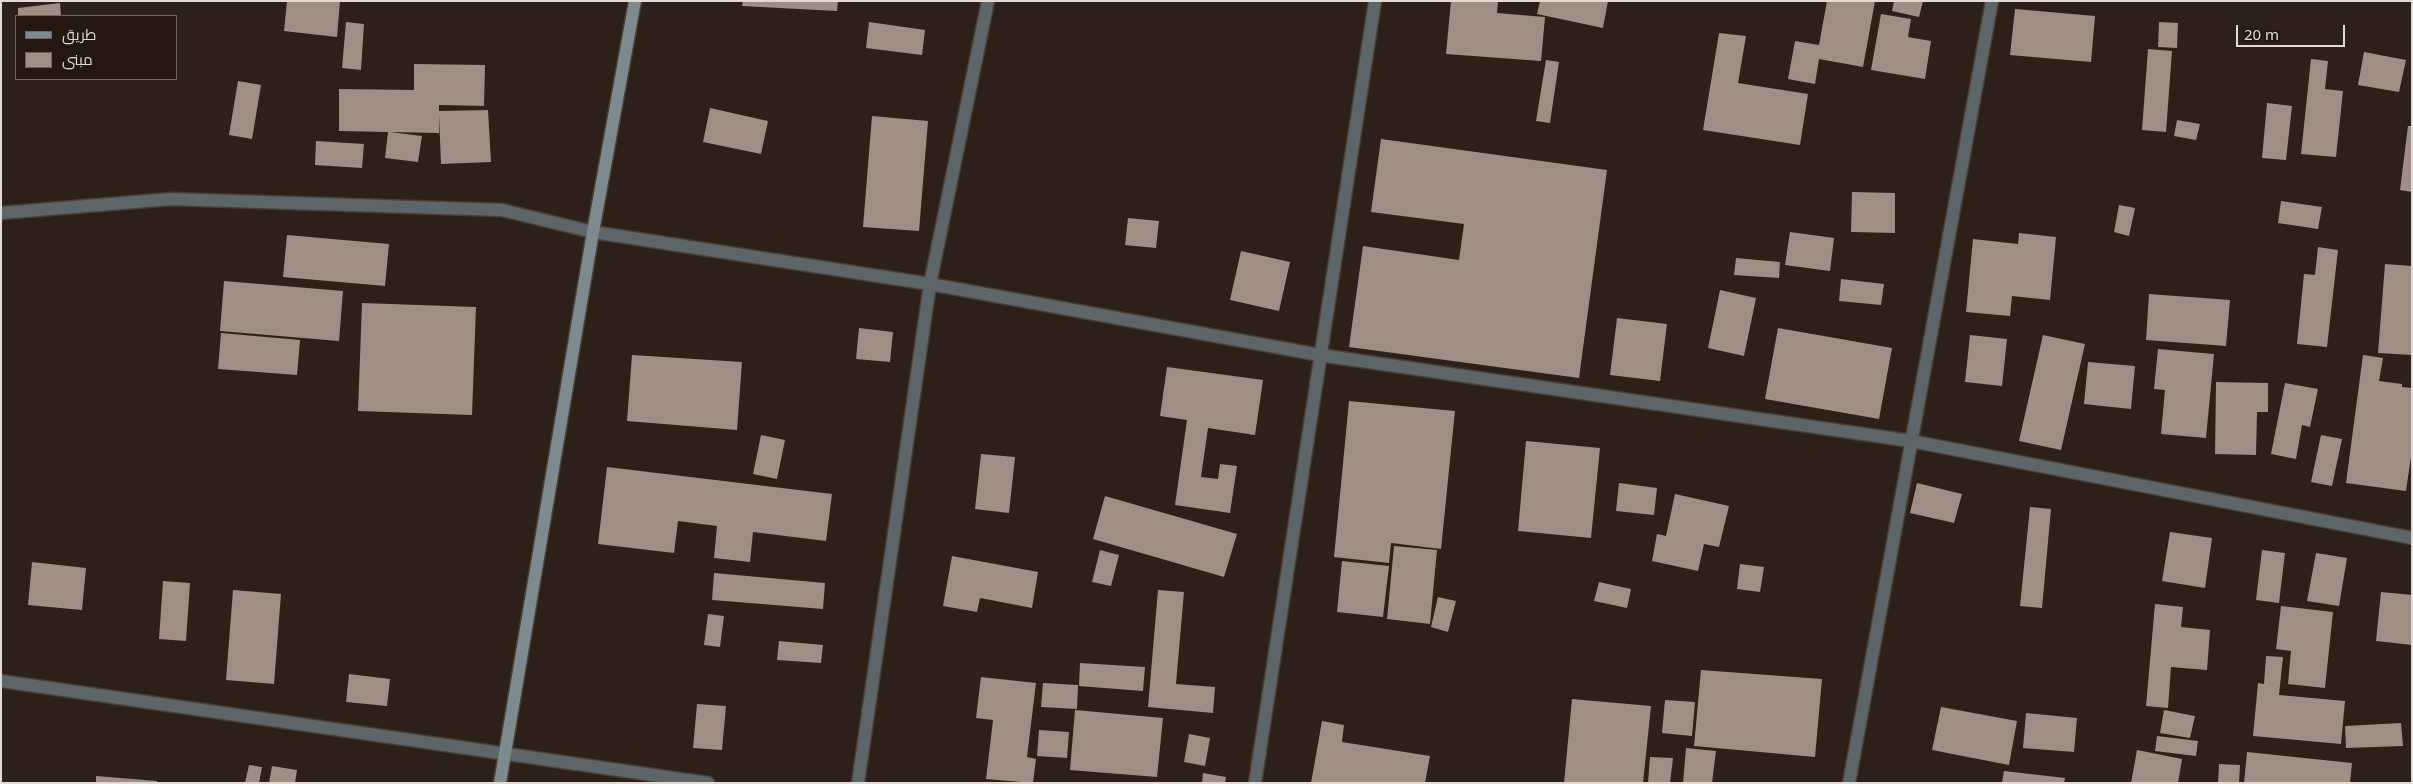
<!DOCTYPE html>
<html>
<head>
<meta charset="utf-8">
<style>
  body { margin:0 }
  #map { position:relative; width:2413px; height:784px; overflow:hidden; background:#2d2018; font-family:"Noto Sans",Cairo,sans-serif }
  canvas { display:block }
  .frame { position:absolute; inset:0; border:2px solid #e2dad4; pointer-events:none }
  .legend { position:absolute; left:15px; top:15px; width:162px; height:65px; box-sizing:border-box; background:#23170f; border:1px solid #6f655e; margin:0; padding:6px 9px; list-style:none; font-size:15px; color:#e2dad4 }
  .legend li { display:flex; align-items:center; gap:10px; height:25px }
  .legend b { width:25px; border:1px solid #6f655e }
  .scale { position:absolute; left:2236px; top:25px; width:109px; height:22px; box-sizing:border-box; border:2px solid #e2dad4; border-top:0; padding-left:6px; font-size:15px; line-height:18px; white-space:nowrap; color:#e2dad4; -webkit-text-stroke:4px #23170f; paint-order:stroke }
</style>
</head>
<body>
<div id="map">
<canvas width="2413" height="784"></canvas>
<div class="frame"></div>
<ul class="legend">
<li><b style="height:6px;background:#7d8b8e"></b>طريق</li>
<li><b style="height:14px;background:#9e8e84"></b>مبنى</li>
</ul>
<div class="scale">20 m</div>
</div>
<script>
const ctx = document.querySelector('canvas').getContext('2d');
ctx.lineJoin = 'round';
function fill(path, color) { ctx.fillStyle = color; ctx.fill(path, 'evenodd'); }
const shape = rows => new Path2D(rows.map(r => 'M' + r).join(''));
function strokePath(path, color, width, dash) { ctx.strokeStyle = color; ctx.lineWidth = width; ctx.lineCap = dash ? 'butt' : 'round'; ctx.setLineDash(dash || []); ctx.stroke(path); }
const building = shape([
  [287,1,340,1,337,37,284,31],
  [743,1,838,1,837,11,742,6],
  [1451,1,1498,1,1497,13,1545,17,1541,61,1446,54],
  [1540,1,1608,1,1603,28,1537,14],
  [1827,1,1875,1,1863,67,1819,59,1815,84,1788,79,1795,41,1819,45],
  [1894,1,1923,1,1919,17,1892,11],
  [60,3,61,16,18,16,18,8],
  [2015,9,2095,16,2091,62,2010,55],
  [1881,14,1911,19,1908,37,1931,41,1925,79,1871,70],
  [346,22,364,24,361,70,342,68],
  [869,22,925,30,922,55,866,48],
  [2159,22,2178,23,2177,48,2158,47],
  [1719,33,1746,36,1738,83,1808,94,1800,145,1703,130],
  [2148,49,2172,51,2166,132,2142,130],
  [2364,52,2406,60,2399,92,2358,85],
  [2311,59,2328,61,2325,89,2343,91,2336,157,2301,154],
  [1546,60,1559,62,1550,123,1536,121],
  [414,64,485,65,484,106,439,105,439,111,488,110,491,162,441,164,439,115,439,133,390,132,422,136,418,162,385,158,388,132,339,131,339,89,414,90],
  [238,81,261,85,252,139,229,135],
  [2267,103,2292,106,2286,160,2262,158],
  [710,108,768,121,761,154,703,142],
  [872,116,928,121,919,231,863,227],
  [2177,120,2200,124,2196,140,2174,136],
  [2408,126,2412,126,2412,192,2400,190],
  [1381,139,1607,170,1579,378,1349,347,1363,246,1459,260,1464,224,1371,212],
  [316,141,364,144,362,168,315,165],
  [1852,192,1895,193,1895,233,1851,232],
  [2281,201,2322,207,2318,229,2278,223],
  [2119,205,2135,208,2129,236,2114,232],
  [1128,218,1159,221,1156,248,1125,245],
  [1790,232,1834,238,1830,271,1785,265],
  [2019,233,2056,237,2050,300,2012,296,2010,316,1966,312,1973,239,2018,244],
  [287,235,389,244,385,286,283,277],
  [2318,247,2338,250,2327,347,2297,344,2304,274,2315,275],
  [1241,251,1290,262,1279,311,1230,300],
  [1736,258,1780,262,1779,278,1734,275],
  [2385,264,2412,266,2412,355,2378,353],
  [1841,279,1884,284,1881,305,1839,301],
  [224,281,343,291,339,341,220,331],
  [1720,290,1756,298,1744,356,1708,348],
  [2149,294,2230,300,2226,346,2146,340],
  [362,303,476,307,472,415,358,411],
  [1617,318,1667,324,1660,381,1610,375],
  [859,328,893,332,890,362,856,359],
  [1778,328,1892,348,1879,419,1765,399],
  [221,333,300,340,297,375,218,369],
  [1970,335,2007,339,2002,386,1965,382],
  [2043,335,2085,344,2061,450,2019,441],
  [2158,349,2214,354,2206,438,2161,434,2165,390,2154,389],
  [632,355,742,362,737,430,627,421],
  [2363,355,2383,358,2379,381,2402,384,2402,387,2412,388,2412,450,2406,491,2346,483],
  [2088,362,2135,366,2131,409,2084,404],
  [1167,367,1263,380,1255,435,1208,428,1201,477,1218,479,1220,464,1237,466,1230,513,1175,505,1187,420,1160,416],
  [2216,382,2268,383,2268,412,2257,412,2256,455,2215,454],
  [2285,383,2318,389,2310,427,2302,425,2296,459,2271,454],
  [1349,401,1455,411,1441,549,1391,543,1389,563,1334,557],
  [761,435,785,440,777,479,753,474],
  [2321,435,2342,439,2332,486,2311,482],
  [1526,441,1600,448,1591,538,1518,531],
  [981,454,1015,457,1009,513,975,509],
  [607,467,832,494,826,541,753,532,750,562,714,558,717,526,678,521,674,553,598,544],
  [1619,483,1657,488,1654,515,1616,511],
  [1917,483,1962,494,1954,523,1910,513],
  [1675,494,1729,506,1719,547,1704,544,1698,571,1652,561,1657,534,1666,536],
  [1105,496,1237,534,1224,577,1093,539],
  [2030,507,2051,509,2042,608,2020,606],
  [2170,532,2212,538,2205,588,2162,581],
  [1394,546,1437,550,1430,624,1387,619],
  [1100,550,1119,555,1111,586,1092,582],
  [2262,550,2285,553,2279,603,2256,600],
  [2316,553,2347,558,2339,606,2307,601],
  [952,556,1038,572,1032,608,980,598,977,612,943,606],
  [1342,561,1389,566,1383,617,1337,612],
  [32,562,86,568,82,610,28,605],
  [1740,564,1764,567,1760,592,1737,589],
  [714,573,825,583,823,609,712,600],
  [163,581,190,583,186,641,159,639],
  [1599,582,1631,589,1627,608,1594,601],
  [233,590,281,594,274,684,226,680],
  [1158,590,1184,592,1176,684,1215,687,1213,713,1148,707],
  [2381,592,2412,595,2412,645,2376,641],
  [1438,597,1456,601,1448,632,1431,627],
  [2155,604,2183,607,2181,627,2210,630,2207,670,2171,667,2168,708,2146,706],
  [2281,606,2333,612,2325,688,2288,684,2291,651,2276,649],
  [708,614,724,616,720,647,704,645],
  [779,641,823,645,821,663,777,660],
  [2266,656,2283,657,2279,695,2345,701,2341,744,2253,736,2258,683,2264,684],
  [1080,663,1145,667,1143,691,1079,686],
  [1701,670,1822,679,1815,757,1694,746],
  [349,674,390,679,387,706,346,702],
  [981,677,1036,683,1027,757,1036,759,1033,783,986,779,993,720,976,718],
  [1043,683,1078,685,1077,709,1041,707],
  [1572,699,1651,706,1643,783,1564,783],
  [1665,700,1695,702,1692,736,1662,733],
  [697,704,726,706,722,750,693,748],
  [1941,707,2017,721,2009,765,1932,750],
  [1075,710,1163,718,1157,777,1070,770],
  [2164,710,2195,716,2190,738,2160,733],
  [2026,713,2077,718,2074,752,2023,748],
  [1322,721,1344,725,1342,742,1430,756,1425,783,1311,783],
  [2401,723,2403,746,2346,748,2345,726],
  [1039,730,1069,732,1067,758,1037,756],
  [1189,734,1210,738,1205,766,1184,762],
  [2157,736,2198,741,2196,756,2155,751],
  [1686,748,1716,751,1712,783,1683,783],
  [2137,750,2182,759,2178,783,2131,783],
  [2247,752,2352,763,2350,783,2244,783],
  [1650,757,1673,758,1670,783,1648,783],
  [2219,764,2240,765,2239,783,2218,783],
  [249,765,262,767,259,783,245,783],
  [272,766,297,770,295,783,269,783],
  [2004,771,2065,778,2064,783,2002,783],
  [1203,773,1226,777,1225,783,1202,783],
  [96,776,157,781,157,783,96,783]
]);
const street = shape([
  [1,213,171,199,502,210,593,232,930,284,1320,355,1911,441,2412,538],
  [1,681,708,783],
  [858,783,930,284,988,1],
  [1255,783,1375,1],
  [1849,783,1992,1]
]);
const secondary = shape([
  [500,783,593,232,635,1]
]);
fill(building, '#9e8e84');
strokePath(street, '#4a3e36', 15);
strokePath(secondary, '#4a3e36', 15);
strokePath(street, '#5d6568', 12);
strokePath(secondary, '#7d8b8e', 12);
</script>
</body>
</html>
